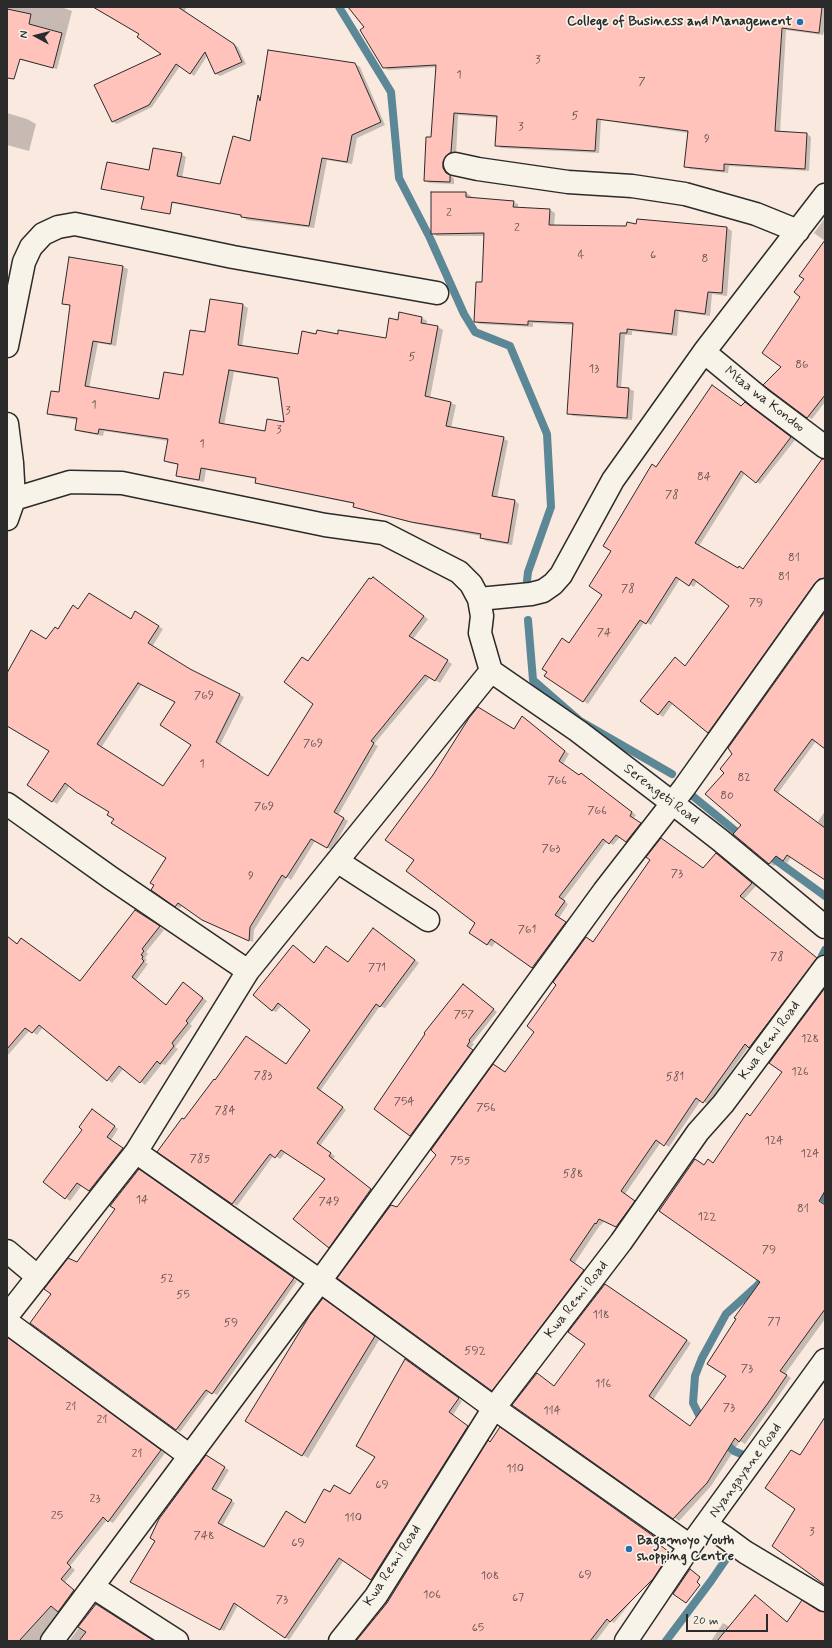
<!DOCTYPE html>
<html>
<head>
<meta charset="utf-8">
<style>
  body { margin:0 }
  #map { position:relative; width:832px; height:1648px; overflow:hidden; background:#f9e9df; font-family:Mynerve,sans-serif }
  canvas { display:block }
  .frame { position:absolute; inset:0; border:8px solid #2b2b2b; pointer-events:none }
  .north { position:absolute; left:16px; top:16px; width:40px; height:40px; -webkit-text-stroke:3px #f7f3e8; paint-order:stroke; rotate:277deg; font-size:11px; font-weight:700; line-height:16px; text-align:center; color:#2b2b2b }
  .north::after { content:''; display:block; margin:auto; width:14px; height:18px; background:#2b2b2b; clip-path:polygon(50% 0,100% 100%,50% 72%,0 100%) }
  .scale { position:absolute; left:686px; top:1614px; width:82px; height:18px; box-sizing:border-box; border:2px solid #2b2b2b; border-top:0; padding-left:5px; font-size:12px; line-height:14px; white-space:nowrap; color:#2b2b2b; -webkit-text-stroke:3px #f7f3e8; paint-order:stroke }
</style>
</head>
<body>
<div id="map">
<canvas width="832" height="1648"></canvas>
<div class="frame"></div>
<div class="north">N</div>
<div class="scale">20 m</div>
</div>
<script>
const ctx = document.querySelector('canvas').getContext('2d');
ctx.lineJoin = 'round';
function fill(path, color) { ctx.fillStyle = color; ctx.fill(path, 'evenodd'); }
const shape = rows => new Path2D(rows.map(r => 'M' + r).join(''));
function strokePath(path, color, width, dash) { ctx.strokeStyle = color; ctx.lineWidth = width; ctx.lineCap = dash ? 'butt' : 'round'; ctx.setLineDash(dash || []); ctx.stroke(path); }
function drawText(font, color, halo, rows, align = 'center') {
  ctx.font = font + ' Mynerve,sans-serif'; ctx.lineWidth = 3.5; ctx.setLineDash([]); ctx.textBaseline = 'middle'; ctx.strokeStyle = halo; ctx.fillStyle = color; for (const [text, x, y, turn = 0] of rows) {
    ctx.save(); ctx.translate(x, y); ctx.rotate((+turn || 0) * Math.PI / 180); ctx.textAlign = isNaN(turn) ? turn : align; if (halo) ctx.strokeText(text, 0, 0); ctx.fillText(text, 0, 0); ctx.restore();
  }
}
const shadow = shape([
  [7,7,61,7,72,11,57,69,13,58,7,82],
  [114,7,187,7,184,12,238,47,246,64,220,76,216,74,207,56,194,76,180,66,152,107,117,124,113,122,96,86,163,54,140,34],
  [349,7,825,7,825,28,823,35,786,30,780,133,807,134,811,137,809,171,729,166,728,173,690,169,685,166,688,133,601,120,599,153,501,148,496,145,498,118,458,115,456,155,448,172,454,179,454,184,429,183,425,180,432,138,437,67,388,70,384,67,365,27],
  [355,64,360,67,385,125,357,138,352,164,327,160,314,228,247,220,242,216,161,201,181,154,186,157,182,178,221,185,251,142,259,97,262,99],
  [7,113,27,119,36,124,29,151,7,145],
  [466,193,471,196,471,199,513,202,518,204,518,208,550,210,555,213,554,226,627,227,637,225,727,228,732,231,727,296,712,294,710,316,679,312,677,336,632,331,632,335,625,335,621,388,629,389,634,391,632,420,573,416,568,413,574,325,533,323,533,327,480,324,475,322,483,283,485,236,437,236,432,233],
  [825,218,825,241,814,233],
  [825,242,825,402,812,419,807,417,783,367,802,296,805,279],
  [123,267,128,269,116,346,98,343,89,388,159,400,184,377,206,333,211,301,243,305,248,308,242,346,299,355,317,335,386,339,399,321,400,314,422,318,427,321,426,325,438,327,443,330,430,398,451,403,456,405,451,428,503,438,508,441,497,498,515,501,519,504,512,545,486,541,481,538,481,536,417,524,359,509,354,506,355,504,261,485,256,483,257,479,206,470,204,482,182,478,177,475,179,465,169,463,165,460,168,441,104,431,103,436,81,432,76,430,78,420,53,416,48,413,60,394,71,306,63,303],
  [234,372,279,379,285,424,266,432,224,425],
  [750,406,795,440,760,484,745,473,699,546,738,570,744,570,825,460,825,581,713,734,673,703,663,717,641,701,679,661,686,667,731,606,697,581,694,587,680,579,651,625,645,621,588,704,546,676,604,595,613,550,656,468,742,407],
  [377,581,428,619,413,639,452,664,440,683,430,677,374,744,378,746,338,815,348,821,332,850,315,841,291,880,287,877,254,930,253,942,208,922,183,905,180,908,176,906,168,858,115,819,110,812,70,785,57,804,28,785,51,751,7,725,7,682,79,610,131,620,136,613,163,629,152,647,191,670,244,697,220,745,269,777,314,703,309,662],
  [142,684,176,701,192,744,164,787,101,748],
  [825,613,825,748,816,741,778,793,817,823,825,811,825,879,791,857,787,863,780,858,774,866,769,863,742,825,725,773,733,754],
  [523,717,569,754,563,764,579,776,585,776,636,815,633,819,644,826,631,844,620,837,613,845,607,841,563,900,568,904,559,918,569,925,537,969,496,941,492,947,470,933,477,923,514,730],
  [716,854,756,886,744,899,820,961,754,1049,749,1046,708,1104,701,1100,669,1147,661,1142,625,1194,638,1204,621,1229,604,1221,601,1225,600,1225,574,1264,588,1273,496,1392,492,1390,397,1209,505,1073,535,1032,593,943,703,869],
  [140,914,164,930,146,952,148,954,145,958,147,960,145,962,148,964,136,980,167,1006,187,986,207,1001,190,1024,192,1026,175,1047,178,1049,165,1065,162,1064,145,1085,124,1068,112,1083,43,1027,37,1035,30,1030,7,1056,7,936,18,944,22,939,26,942,81,982],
  [377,932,419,963,385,1008,380,1006,320,1091,346,1110,320,1146,335,1156,333,1159,375,1192,333,1249,329,1247,326,1179,286,1152,280,1159,274,1155,237,1206,159,1151,215,1081,286,1065,311,1030,282,1005,276,1012,272,1010,297,948,315,964,348,963],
  [467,988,497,1012,472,1043,474,1044,470,1049,476,1053,415,1137,375,1109],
  [825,989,825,1319,785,1374,791,1378,745,1444,740,1441,711,1486,679,1521,513,1405,554,1387,586,1343,610,1288,691,1343,653,1400,691,1427,727,1376,762,1282,705,1166,714,1164,784,1072],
  [93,1110,118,1129,111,1140,127,1151,94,1193,82,1185,70,1201,44,1182,83,1130],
  [143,1173,297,1281,217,1395,210,1391,180,1432,176,1429,77,1263],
  [328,1303,379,1340,308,1458,246,1420],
  [7,1338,165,1453,113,1523,107,1520,70,1566,75,1570,65,1582,78,1593,44,1641,7,1641],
  [409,1362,462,1401,453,1415,472,1429,375,1582,344,1560,289,1640,238,1605,224,1631,132,1582,206,1457,229,1470,216,1492,235,1503,222,1526,264,1548,305,1524,330,1494,350,1495,376,1456],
  [504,1431,660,1541,658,1543,670,1553,614,1623,611,1621,596,1641,357,1641,387,1603,490,1443],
  [96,1605,153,1641,69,1641],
  [819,1612,825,1613,825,1641,711,1641,723,1623,730,1627,787,1622]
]);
const stream = shape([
  [339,7,391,92,399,178,430,238,464,314,475,332,510,346,547,434,551,507,528,572,527,581],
  [528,620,533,680,580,721,672,774],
  [684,789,743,837],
  [766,853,825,896],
  [817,966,825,950],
  [761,1036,769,1023,781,1008],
  [812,1191,825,1199],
  [703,1423,693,1403,695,1376,702,1358,726,1314,758,1285,764,1277],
  [722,1440,734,1451,753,1459],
  [666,1641,711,1581,733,1549,732,1546]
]);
const building = shape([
  [93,7,178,7,234,44,242,62,215,74,205,52,190,74,176,64,149,105,112,122,94,85,161,54,137,37,139,34,93,7],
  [348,7,822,7,819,33,782,28,775,131,807,133,805,169,724,164,724,171,684,167,688,131,597,119,595,151,495,146,497,116,454,113,451,152,446,156,443,162,443,168,446,173,450,175,450,182,424,181,426,137,431,137,436,65,383,68,360,30,364,27,348,7],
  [7,9,31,14,29,24,62,33,53,68,20,59,14,79,7,78,7,9],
  [268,50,355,63,381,122,352,135,347,162,322,158,309,226,241,217,241,215,172,202,170,214,141,209,144,197,101,189,107,162,149,170,153,148,182,153,177,176,220,184,233,136,250,141,258,95,260,101,268,50],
  [431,192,466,192,466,197,514,201,513,207,550,209,549,225,626,226,627,222,636,224,637,219,727,227,722,293,708,292,705,314,675,310,672,334,627,329,627,333,620,333,617,387,629,388,627,418,567,414,573,323,528,321,528,325,474,322,476,282,482,282,484,233,431,234,431,192],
  [825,240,825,395,807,418,763,385,781,367,762,353,800,297,794,292,804,279,799,276,825,240],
  [69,257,123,266,111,344,93,341,85,386,159,399,164,372,183,375,190,330,205,332,210,299,243,304,238,345,298,354,302,331,316,334,317,330,338,334,338,330,386,338,389,318,398,320,399,312,422,317,421,323,438,326,425,396,451,402,446,426,504,437,492,496,515,500,508,543,480,538,481,534,411,522,353,507,354,503,255,483,256,478,201,468,199,480,176,476,178,464,164,461,168,439,99,429,98,434,75,430,77,418,47,414,51,391,59,392,70,305,62,304,69,257],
  [229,370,278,378,284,422,267,419,265,431,219,423,229,370],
  [712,385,741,406,745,402,791,437,756,483,741,471,695,543,738,568,739,566,743,569,822,459,825,459,825,578,819,579,815,583,708,733,669,701,658,715,640,701,675,657,685,666,729,606,693,579,689,586,676,577,646,624,640,620,583,702,544,676,547,672,542,669,562,638,569,643,602,595,589,586,611,551,603,546,652,464,656,467,712,385],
  [373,577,424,616,409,636,448,660,435,681,425,675,371,741,374,743,334,812,344,818,327,848,311,839,286,878,282,875,250,927,249,941,202,920,178,903,175,907,151,890,154,885,150,883,166,858,111,823,114,819,107,815,109,812,76,792,65,783,52,802,27,785,49,751,7,726,7,673,31,630,46,639,55,627,58,629,73,605,78,609,89,593,131,619,135,611,159,626,148,643,190,669,240,694,216,742,268,776,313,704,284,682,302,657,308,661,369,578,371,579,373,577],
  [138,683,175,702,160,725,191,745,163,786,97,744,138,683],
  [825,612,825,749,812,739,774,790,825,828,825,880,787,855,783,861,776,856,769,864,733,834,741,825,705,794,724,773,720,769,732,754,728,748,825,612],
  [478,707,514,729,522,716,565,751,559,761,579,775,581,773,632,812,630,816,641,823,626,842,616,835,609,844,603,839,559,897,565,901,555,915,566,922,532,968,491,939,487,945,469,933,475,923,406,871,414,860,385,840,433,775,469,718,478,707],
  [661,838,703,868,716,853,752,883,740,896,817,958,749,1048,745,1044,703,1103,696,1098,664,1146,656,1140,621,1191,635,1201,616,1227,599,1219,596,1224,595,1223,570,1260,584,1270,492,1391,337,1278,391,1205,397,1207,436,1155,431,1150,493,1064,505,1072,534,1032,527,1026,556,985,553,982,586,937,593,942,650,860,646,857,661,838],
  [135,910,160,926,142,949,144,951,141,955,143,956,142,959,144,961,132,977,166,1005,183,982,203,998,186,1021,188,1023,172,1043,174,1046,160,1064,157,1061,140,1083,119,1066,107,1081,39,1025,32,1033,25,1028,7,1049,7,936,17,944,21,938,80,981,135,910],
  [373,928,415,960,380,1007,376,1004,317,1088,343,1107,317,1143,331,1153,329,1156,371,1189,329,1248,293,1219,325,1179,281,1150,275,1158,270,1154,232,1204,157,1152,182,1118,184,1119,214,1079,215,1080,246,1036,286,1064,310,1030,278,1003,272,1011,253,995,293,945,314,963,326,946,348,962,373,928],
  [463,984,494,1009,469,1040,470,1041,467,1046,473,1050,410,1136,374,1109,425,1034,424,1033,463,984],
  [825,988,825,1191,819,1201,825,1205,825,1309,780,1371,787,1375,768,1403,739,1442,735,1438,707,1483,673,1519,512,1405,537,1373,554,1386,585,1344,568,1332,605,1284,687,1340,649,1396,690,1426,726,1376,707,1364,736,1319,734,1318,760,1282,659,1211,695,1159,704,1165,708,1159,713,1163,747,1113,750,1116,782,1072,769,1063,825,988],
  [92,1109,115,1126,107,1137,123,1148,89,1191,77,1183,65,1199,43,1182,82,1130,79,1127,92,1109],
  [139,1169,294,1278,212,1394,206,1390,176,1430,30,1323,51,1294,44,1289,68,1258,77,1262,115,1209,110,1206,139,1169],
  [323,1298,375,1336,302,1456,245,1421,310,1315,323,1298],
  [7,1337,161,1450,108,1522,103,1517,67,1563,71,1567,61,1579,74,1590,58,1612,51,1606,19,1641,7,1641,7,1337],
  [405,1359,459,1398,449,1412,468,1426,371,1580,339,1558,285,1638,234,1603,220,1630,130,1582,155,1541,150,1538,159,1519,206,1455,225,1467,212,1489,232,1500,218,1523,264,1547,286,1511,305,1523,324,1489,330,1492,334,1485,350,1494,375,1457,356,1446,405,1359],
  [825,1417,825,1585,772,1546,795,1509,765,1488,791,1450,800,1455,825,1417],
  [500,1427,656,1538,654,1540,670,1553,653,1579,610,1622,607,1619,590,1641,356,1641,387,1603,488,1440,490,1442,500,1427],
  [690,1569,700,1577,697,1582,700,1585,686,1603,673,1594,690,1569],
  [755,1595,787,1622,802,1600,819,1611,825,1612,825,1641,717,1641,755,1595],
  [96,1604,154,1641,79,1641,86,1632,78,1627,96,1604]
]);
const minor = shape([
  [455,164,478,169,568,182,632,186,685,194,756,214,798,231],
  [7,346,24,262,31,247,43,234,58,227,75,224,233,257,437,293],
  [704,352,761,399,825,447],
  [7,424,12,463,14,499,7,519],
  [14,499,70,482,122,483,325,525,383,533,459,572,471,584,479,599,482,616,480,633,491,671],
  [479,599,531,594,543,591,553,584,561,575,613,480,704,352,825,195],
  [491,671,578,731,671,802,720,840,825,927],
  [7,804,111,878,248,971],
  [337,861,428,920],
  [136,1152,320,1281,494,1408,690,1546],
  [7,1251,38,1277],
  [7,1316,136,1152,248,971,491,671],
  [7,1322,190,1456],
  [707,1525,726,1538,745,1552,825,1600],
  [93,1587,177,1641],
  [52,1641,320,1281,604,891,684,788,825,590],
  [340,1641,376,1596,494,1408,621,1242,698,1132,723,1104,825,967],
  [626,1641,690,1546,825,1360]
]);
const markers = [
  [800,22,4,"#1f6fb2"],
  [629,1549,4,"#1f6fb2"]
];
const numberNames = [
  ["3",538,60],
  ["1",459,75],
  ["7",642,82],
  ["5",575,116],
  ["3",521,127],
  ["9",707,139],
  ["2",449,213],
  ["2",517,228],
  ["4",581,255],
  ["6",653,255],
  ["8",705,259],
  ["5",412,357],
  ["86",802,365],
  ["13",594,369],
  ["1",94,405],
  ["3",288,411],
  ["3",279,430],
  ["1",202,444],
  ["84",704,477],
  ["78",672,495],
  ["81",794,558],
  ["81",784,577],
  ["78",628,589],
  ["79",756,603],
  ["74",604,633],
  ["769",204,696],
  ["769",313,744],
  ["1",202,764],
  ["82",744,778],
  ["766",557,781],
  ["80",727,796],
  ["769",264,807],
  ["766",597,811],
  ["763",551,849],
  ["73",677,874],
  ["9",251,876],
  ["761",527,930],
  ["78",777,957],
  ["771",377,968],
  ["757",464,1015],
  ["128",810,1039],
  ["126",800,1072],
  ["783",263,1076],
  ["581",675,1077],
  ["754",404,1102],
  ["756",486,1108],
  ["784",225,1111],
  ["124",774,1141],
  ["124",810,1154],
  ["785",200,1159],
  ["755",460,1161],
  ["588",573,1174],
  ["14",142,1200],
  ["749",329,1202],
  ["81",803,1209],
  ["122",707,1217],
  ["79",769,1250],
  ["52",167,1279],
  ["55",183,1295],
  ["118",601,1315],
  ["77",774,1322],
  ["59",231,1323],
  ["592",475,1351],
  ["73",747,1369],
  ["116",603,1384],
  ["21",71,1407],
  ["73",729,1408],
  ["114",552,1411],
  ["21",102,1420],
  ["21",137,1454],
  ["110",515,1469],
  ["69",382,1485],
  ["23",95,1499],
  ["25",57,1516],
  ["110",353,1518],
  ["3",812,1532],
  ["748",204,1536],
  ["69",298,1543],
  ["69",585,1575],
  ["108",490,1576],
  ["106",432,1595],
  ["67",518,1598],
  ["73",282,1600],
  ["65",478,1628]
];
const poiNames = [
  ["College of Business and Management",792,22],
  ["Bagamoyo Youth",637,1541,"left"],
  ["shopping Centre",637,1557,"left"]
];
const streetNames = [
  ["Mtaa wa Kondoo",764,400,38],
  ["Serengeti Road",661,795,37],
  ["Kwa Remi Road",770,1041,-54],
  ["Kwa Remi Road",577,1300,-52],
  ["Nyangayane Road",746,1471,-54],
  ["Kwa Remi Road",393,1566,-57]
];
fill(shadow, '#0003');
strokePath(stream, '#5c8796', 8);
fill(building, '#ffc3bc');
strokePath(building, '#2b2b2b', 1);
strokePath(minor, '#2b2b2b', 25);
strokePath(minor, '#f7f3e8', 22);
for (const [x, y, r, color] of markers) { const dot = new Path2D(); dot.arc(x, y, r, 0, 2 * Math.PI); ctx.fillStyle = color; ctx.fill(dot); strokePath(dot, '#f7f3e8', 1.5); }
drawText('12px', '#60514f', null, numberNames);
drawText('bold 14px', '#2b2b2b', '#f7f3e8', poiNames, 'right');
drawText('14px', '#2b2b2b', '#f7f3e8', streetNames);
</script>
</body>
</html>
